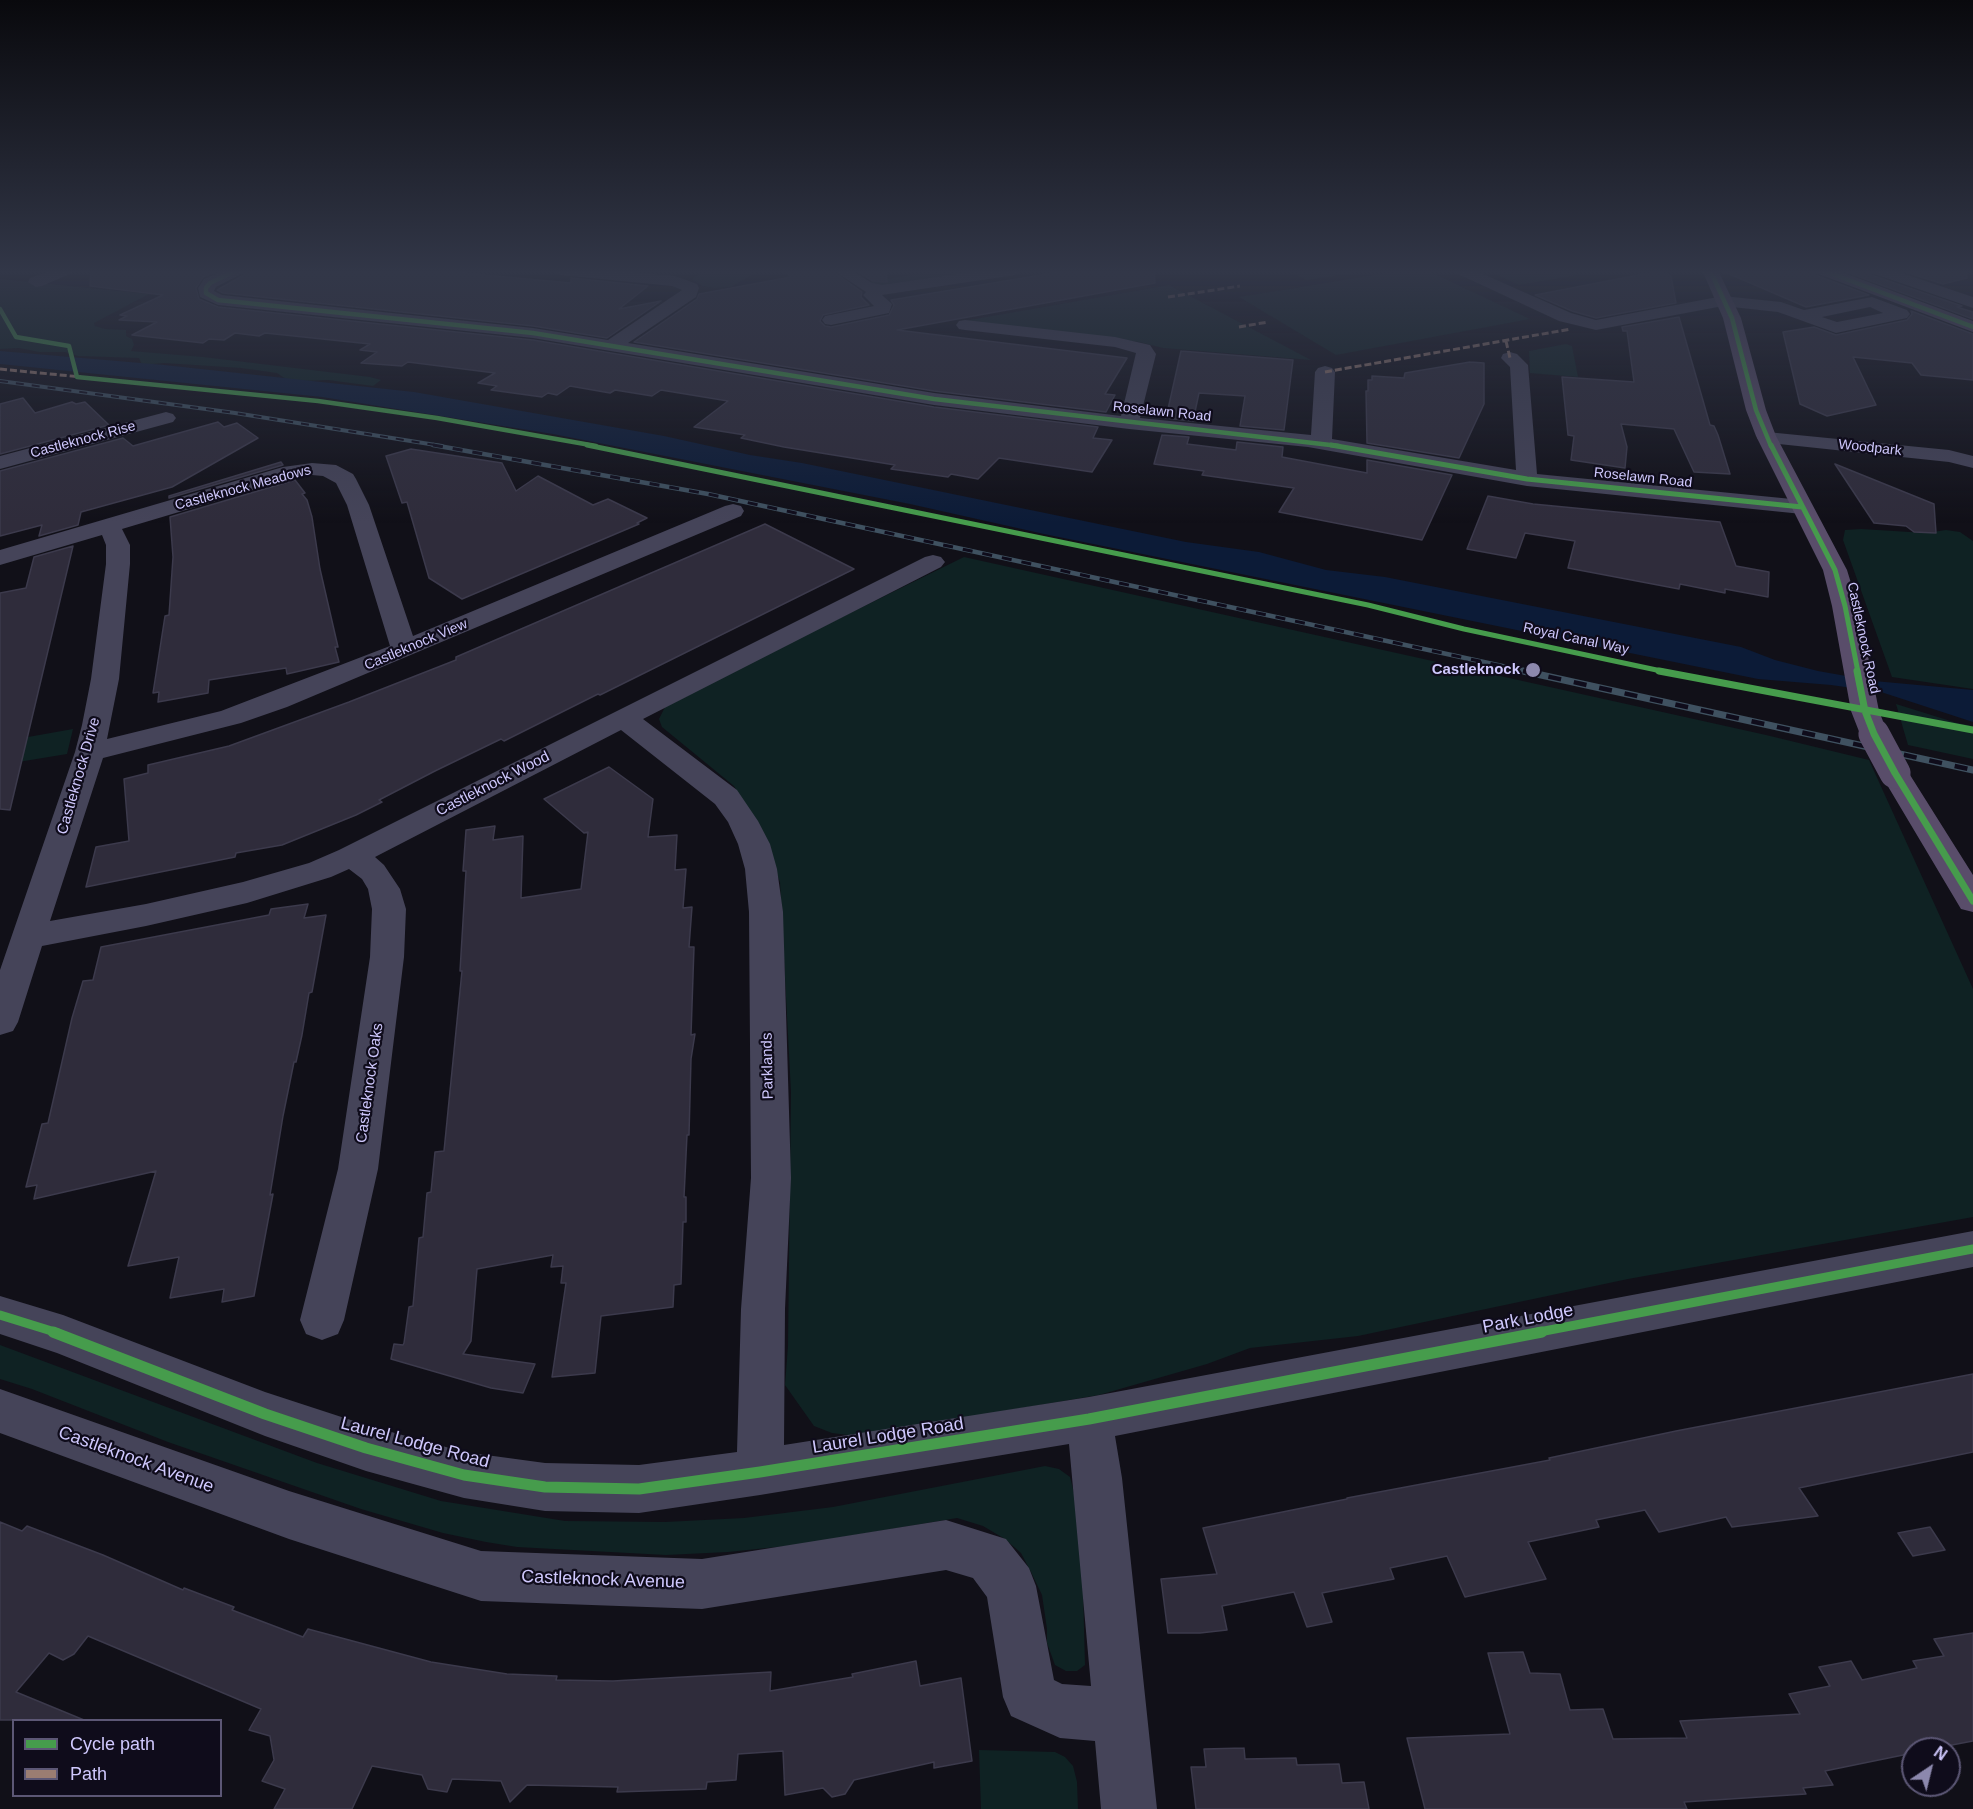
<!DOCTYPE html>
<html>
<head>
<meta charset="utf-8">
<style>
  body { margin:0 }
  #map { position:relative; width:1973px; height:1809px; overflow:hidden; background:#111018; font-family:Arial,sans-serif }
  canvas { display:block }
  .legend { position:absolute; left:12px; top:1719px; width:210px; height:78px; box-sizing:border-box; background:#0f0c1b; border:2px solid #5c5775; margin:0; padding:8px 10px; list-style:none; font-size:18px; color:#cfc8fd }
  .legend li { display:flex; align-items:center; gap:12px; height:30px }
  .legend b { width:30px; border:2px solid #5c5775 }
  .north { position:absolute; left:1901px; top:1737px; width:60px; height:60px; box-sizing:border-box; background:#0f0c1b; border:2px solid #5c5775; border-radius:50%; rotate:35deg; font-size:16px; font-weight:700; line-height:24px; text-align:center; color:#cfc8fd }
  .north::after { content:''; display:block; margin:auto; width:21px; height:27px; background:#8c88ad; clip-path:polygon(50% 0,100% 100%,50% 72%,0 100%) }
</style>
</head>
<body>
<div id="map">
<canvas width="1973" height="1809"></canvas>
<ul class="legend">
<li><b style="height:8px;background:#469c4c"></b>Cycle path</li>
<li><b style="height:8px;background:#9b7d72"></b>Path</li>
</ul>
<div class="north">N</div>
</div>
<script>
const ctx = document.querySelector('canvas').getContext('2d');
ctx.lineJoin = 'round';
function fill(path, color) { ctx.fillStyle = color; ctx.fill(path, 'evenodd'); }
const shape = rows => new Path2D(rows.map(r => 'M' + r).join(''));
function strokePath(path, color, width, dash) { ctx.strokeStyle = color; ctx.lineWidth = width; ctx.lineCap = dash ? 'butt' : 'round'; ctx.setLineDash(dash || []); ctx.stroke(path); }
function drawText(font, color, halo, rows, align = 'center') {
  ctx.font = font + ' Arial,sans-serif'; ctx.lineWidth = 4.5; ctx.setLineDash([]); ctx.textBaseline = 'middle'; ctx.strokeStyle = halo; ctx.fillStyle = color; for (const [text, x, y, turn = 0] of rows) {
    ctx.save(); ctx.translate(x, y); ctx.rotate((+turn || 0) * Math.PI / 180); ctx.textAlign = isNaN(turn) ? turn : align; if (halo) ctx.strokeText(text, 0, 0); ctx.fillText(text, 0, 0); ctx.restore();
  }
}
const green = shape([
  [705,270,760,270,731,287,714,288,702,286,692,279],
  [944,270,999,270,900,286,880,286,869,282],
  [1287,270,1370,270,1307,280],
  [1406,270,1426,270,1530,319,1336,355,1239,297],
  [1507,270,1565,270,1577,275,1519,285,1491,272],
  [0,279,149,294,94,323,95,326,105,329,126,330,126,336,132,339,134,345,131,351,203,357,370,377,381,380,373,386,328,380,305,381,287,380,277,373,241,368,164,363,142,365,139,358,78,356,65,352,39,352,19,348,0,349],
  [1169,285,1311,360,1163,348,1139,342,964,321],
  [1566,344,1572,346,1578,377,1530,373,1529,351],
  [1861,529,1926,533,1946,530,1960,532,1973,541,1973,689,1892,677,1843,540,1845,530],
  [964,557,1766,735,1869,760,1973,989,1973,1217,1628,1279,1358,1336,1250,1348,1207,1364,1099,1395,856,1436,832,1433,814,1426,785,1385,788,1346,791,1092,780,882,757,825,734,786,662,727,659,719,665,707,783,646],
  [1896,704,1957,723,1973,726,1973,759,1908,745],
  [73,729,67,754,0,765,0,742],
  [0,1345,317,1463,441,1501,565,1521,665,1522,744,1518,833,1507,1045,1466,1059,1469,1070,1477,1077,1505,1083,1590,1085,1665,1077,1671,1066,1671,1055,1665,1047,1643,1047,1629,1042,1595,1031,1572,1021,1553,1005,1539,983,1526,957,1518,796,1545,728,1552,666,1555,517,1547,486,1542,443,1533,361,1509,168,1442,32,1389,0,1379],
  [979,1750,1055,1752,1065,1757,1073,1766,1077,1782,1078,1809,981,1809]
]);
const water = shape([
  [0,351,164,365,414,392,664,436,750,455,802,463,1186,542,1259,552,1326,570,1385,577,1741,647,1775,660,1818,671,1874,681,1973,690,1973,722,1881,692,1831,685,1758,679,1044,534,910,504,553,434,322,397,0,364]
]);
const building = shape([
  [91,270,220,270,203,277,196,288,199,299,218,307,533,340,934,407,1098,427,1093,438,1112,440,1092,472,999,458,978,479,951,474,948,477,891,469,895,465,784,447,741,438,745,435,694,427,728,401,661,390,652,396,615,390,610,393,570,386,557,395,548,393,542,397,491,390,497,386,478,383,495,373,408,362,402,366,361,363,377,352,360,350,370,344,265,333,259,336,235,333,224,340,209,339,203,343,132,335,157,322,119,320,127,316,120,315,163,295,90,286,91,270],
  [247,270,469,270,463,273,571,283,571,278,648,286,619,309,661,301,607,338,533,326,223,293,217,290,244,275,247,270],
  [782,270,831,270,862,292,861,297,869,305,823,315,820,321,825,326,831,327,889,315,894,305,891,300,1071,270,1154,270,1155,283,897,330,1127,358,1105,394,1115,395,1106,412,934,391,634,342,697,299,699,294,791,277,782,270],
  [855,270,886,270,887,282,873,281,855,270],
  [1720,270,1812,270,1815,275,1869,295,1806,307,1720,270],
  [1841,270,1868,270,1871,275,1962,306,1957,307,1973,312,1973,319,1841,270],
  [1899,270,1966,270,1967,278,1943,284,1899,270],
  [1659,271,1671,276,1676,303,1596,318,1572,311,1535,295,1659,271],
  [1911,311,1973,334,1973,380,1921,375,1912,363,1853,357,1876,405,1827,416,1800,404,1783,332,1814,327,1836,335,1907,320,1912,314,1911,311],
  [1679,317,1710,425,1714,426,1718,435,1730,474,1694,472,1674,429,1621,424,1627,447,1625,468,1571,460,1574,436,1568,435,1562,377,1634,382,1627,331,1623,331,1622,327,1679,317],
  [1181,351,1293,360,1284,430,1240,426,1245,396,1199,393,1193,421,1166,418,1181,351],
  [1470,362,1484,363,1484,404,1459,458,1367,443,1366,391,1368,391,1368,380,1372,380,1372,376,1404,378,1405,373,1470,362],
  [23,398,35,413,72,402,76,404,85,402,109,425,0,454,0,404,23,398],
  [218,422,224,427,237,423,258,438,172,487,81,512,78,525,39,536,42,525,0,536,0,471,123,438,133,446,218,422],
  [1162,435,1189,437,1187,444,1236,450,1237,442,1283,447,1282,457,1367,473,1367,460,1452,475,1422,540,1279,512,1294,488,1202,475,1204,471,1154,464,1162,435],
  [411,449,502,463,516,491,538,476,593,505,608,499,647,518,637,523,639,524,462,599,429,578,407,502,402,503,386,456,411,449],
  [281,462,283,465,169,498,169,496,281,462],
  [1835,464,1934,504,1936,533,1914,532,1906,526,1874,523,1835,464],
  [295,480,305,493,302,494,307,500,312,517,320,569,338,647,335,647,339,662,287,674,286,668,209,680,208,693,158,702,159,692,153,693,165,616,169,615,173,557,170,517,295,480],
  [1488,496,1533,504,1720,522,1736,566,1769,572,1768,597,1725,589,1725,593,1680,584,1679,589,1568,568,1575,541,1525,533,1516,558,1467,549,1488,496],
  [765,524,854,569,600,695,598,694,504,741,501,739,435,771,379,800,382,802,356,815,282,845,236,853,235,857,86,887,96,847,129,841,124,779,148,773,148,765,229,746,349,702,456,660,456,657,765,524],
  [73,546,10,810,0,809,0,593,26,588,34,557,73,546],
  [609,767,653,799,648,837,677,835,675,870,686,869,683,908,692,907,689,947,694,947,691,1035,695,1034,691,1059,689,1135,687,1135,684,1197,686,1197,686,1222,683,1222,681,1284,674,1285,673,1307,601,1316,595,1373,552,1377,566,1283,561,1283,563,1266,551,1267,553,1255,477,1269,471,1341,463,1354,535,1364,523,1393,491,1388,391,1359,394,1344,403,1345,404,1343,409,1307,413,1306,419,1238,423,1237,427,1193,431,1192,435,1152,444,1151,462,971,460,971,466,871,463,871,466,830,495,826,493,840,523,836,521,898,581,889,588,832,584,833,544,799,609,767],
  [308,904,304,918,326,915,312,992,309,993,302,1035,296,1062,294,1062,283,1116,270,1195,273,1194,254,1296,222,1302,224,1289,170,1298,179,1257,128,1266,156,1171,34,1199,37,1185,26,1187,42,1124,48,1123,72,1018,83,981,93,980,101,947,269,915,271,909,308,904],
  [1973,1374,1973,1452,1799,1488,1818,1516,1732,1527,1726,1517,1659,1532,1645,1510,1596,1520,1599,1527,1528,1542,1546,1579,1465,1597,1447,1556,1390,1568,1394,1579,1322,1593,1332,1622,1307,1627,1294,1592,1222,1606,1227,1630,1200,1633,1168,1633,1161,1579,1217,1574,1203,1528,1347,1499,1347,1498,1550,1460,1549,1458,1676,1431,1973,1374],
  [0,1522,22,1531,27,1526,103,1555,183,1590,184,1588,234,1607,232,1610,303,1637,308,1629,431,1662,507,1674,557,1676,556,1680,613,1681,771,1672,770,1691,853,1677,852,1674,916,1661,920,1686,961,1678,972,1761,934,1768,934,1762,854,1780,845,1794,832,1797,823,1788,785,1795,783,1751,738,1754,736,1780,707,1782,706,1789,617,1792,618,1787,527,1785,510,1802,501,1781,452,1779,447,1792,428,1789,422,1775,372,1766,352,1809,274,1809,285,1789,262,1781,274,1760,270,1736,249,1730,261,1709,88,1636,74,1654,63,1660,49,1653,16,1692,84,1720,0,1720,0,1522],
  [1930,1527,1945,1550,1913,1556,1898,1533,1930,1527],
  [1973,1633,1973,1741,1931,1749,1913,1749,1913,1753,1825,1771,1833,1785,1803,1788,1806,1794,1684,1802,1687,1809,1425,1809,1407,1738,1510,1734,1488,1653,1523,1652,1530,1673,1560,1674,1570,1710,1603,1709,1613,1739,1687,1738,1680,1721,1800,1714,1789,1694,1830,1686,1819,1667,1851,1661,1862,1680,1917,1668,1913,1661,1944,1656,1934,1639,1973,1633],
  [1244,1748,1245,1759,1296,1758,1297,1765,1339,1764,1342,1783,1364,1782,1369,1809,1196,1809,1191,1767,1206,1767,1204,1749,1244,1748]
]);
const minor = shape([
  [53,270,74,270,72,273,42,286,36,287,28,282,30,278,53,270],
  [225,270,245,270,243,273,216,287,214,291,222,295,533,328,608,340,682,290,672,286,561,275,555,273,553,270,608,270,675,276,697,284,699,288,696,297,628,343,934,393,1121,416,1136,353,1115,347,965,330,959,329,956,325,959,321,965,320,1115,337,1150,345,1156,354,1140,418,1311,435,1315,372,1318,368,1325,366,1332,368,1335,372,1332,439,1516,470,1510,367,1501,358,1503,354,1510,352,1517,354,1528,365,1537,474,1802,500,1810,502,1813,507,1810,512,1802,514,1527,486,1308,447,1129,429,934,405,533,338,218,305,200,297,198,288,204,279,225,270],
  [833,270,851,270,872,283,882,285,985,270,1023,270,1015,275,882,295,892,304,889,313,831,325,825,324,822,320,825,316,874,306,863,295,866,292,833,270],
  [1454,270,1474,270,1571,313,1596,320,1723,296,1781,302,1804,310,1872,297,1907,310,1910,314,1907,318,1836,333,1778,312,1723,306,1596,330,1559,321,1456,273,1454,270],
  [1870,307,1883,313,1837,322,1822,317,1870,307],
  [1870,270,1893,270,1973,297,1973,308,1872,273,1870,270],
  [166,412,173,414,176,418,173,422,0,469,0,456,166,412],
  [1767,432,1949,450,1973,456,1973,468,1949,462,1760,442,1757,438,1760,434,1767,432],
  [312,463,336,465,353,474,356,479,369,505,413,636,725,506,733,504,741,506,744,511,741,516,287,707,241,723,103,758,50,921,146,904,243,882,309,863,339,850,925,557,933,555,941,557,945,562,941,567,643,719,737,790,758,821,770,844,777,869,783,912,791,1178,785,1309,784,1445,1089,1397,1973,1231,1973,1267,1115,1436,1122,1478,1157,1809,1101,1809,1095,1741,1060,1738,1011,1716,1003,1697,987,1597,973,1578,946,1570,702,1609,481,1601,289,1539,0,1433,0,1389,289,1491,481,1551,702,1559,946,1520,1006,1539,1029,1568,1036,1586,1054,1680,1062,1684,1091,1686,1069,1444,760,1495,639,1513,545,1511,464,1498,366,1471,265,1436,57,1353,0,1334,0,1296,63,1315,265,1392,366,1425,464,1452,545,1463,639,1465,737,1452,741,1309,751,1178,749,912,745,869,738,844,728,822,715,804,621,730,375,857,384,865,400,889,406,909,404,957,378,1169,344,1320,338,1334,322,1340,306,1334,300,1320,338,1169,370,957,372,909,368,889,362,879,349,869,331,877,247,903,146,926,42,946,18,1022,13,1031,0,1035,0,970,75,752,82,725,91,679,106,564,106,545,102,535,0,565,0,550,283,467,312,463],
  [312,475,323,476,336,483,347,505,390,646,221,711,107,739,119,679,130,564,130,545,122,529,293,478,312,475]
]);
const major = shape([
  [1702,270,1718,270,1741,318,1766,410,1776,436,1847,570,1858,606,1879,711,1888,734,1884,740,1874,743,1864,740,1860,734,1851,711,1832,606,1823,570,1756,436,1746,410,1723,318,1702,270],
  [1814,270,1836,270,1973,321,1973,332,1816,273,1814,270],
  [1895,764,1905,767,1973,875,1973,912,1961,909,1880,773,1885,767,1895,764]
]);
const railFar2 = shape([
  [0,381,235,413,442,446]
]);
const railFar1 = shape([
  [433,445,708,494,1530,672]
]);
const rail = shape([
  [1523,671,1973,770]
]);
const majorBridge = shape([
  [1874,734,1895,773]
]);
const quiet = shape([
  [1168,297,1240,286],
  [1239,327,1268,322],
  [1506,341,1510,358],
  [0,369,81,377],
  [1325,372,1571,329]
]);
const cyclewayFar4 = shape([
  [237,270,210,283,206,288,206,293,218,300,533,333,934,399,1339,446],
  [1710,270,1732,318,1756,410,1771,446],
  [1822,270,1973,327],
  [0,309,16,337,69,346,77,377,318,401,437,418,596,446]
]);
const cyclewayFar3 = shape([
  [587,445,1368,605,1464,629,1666,672],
  [1331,445,1527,479,1802,507],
  [1771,445,1835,570,1845,606,1858,672]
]);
const cyclewayFar2 = shape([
  [1659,671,1973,730],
  [1857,671,1865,711,1874,734,1895,773,1973,901]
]);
const cyclewayFar1 = shape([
  [0,1315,58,1333],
  [1534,1333,1973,1249]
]);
const cycleway = shape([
  [53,1332,265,1414,366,1448,464,1475,545,1487,639,1489,760,1472,1089,1419,1542,1332]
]);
const markers = [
  [1533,670,8,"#8c88ad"]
];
const farStreetnames = [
  ["Roselawn Road",1162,412,6],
  ["Castleknock Rise",83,440,-15],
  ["Woodpark",1870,448,6],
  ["Roselawn Road",1643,478,6],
  ["Castleknock Meadows",243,488,-15],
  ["Castleknock Road",1863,638,78],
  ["Royal Canal Way",1576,639,12],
  ["Castleknock View",416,645,-23]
];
const poiNames = [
  ["Castleknock",1520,670]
];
const streetNames = [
  ["Castleknock Drive",79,776,-74],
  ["Castleknock Wood",493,784,-27],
  ["Parklands",768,1066,-91],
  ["Castleknock Oaks",370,1083,-82]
];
const nearStreetnames = [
  ["Park Lodge",1528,1319,-11],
  ["Laurel Lodge Road",888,1436,-9],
  ["Laurel Lodge Road",415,1443,15],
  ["Castleknock Avenue",136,1460,20],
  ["Castleknock Avenue",603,1580,2]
];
fill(green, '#0f2223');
fill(water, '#0c1b37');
fill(building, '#2f2c3b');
strokePath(building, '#3c3a4c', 1.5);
fill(minor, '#454459');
fill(major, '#594d6a');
strokePath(railFar2, '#3f5160', 4);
strokePath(railFar1, '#3f5160', 4.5);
strokePath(rail, '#3f5160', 7);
strokePath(railFar2, '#0f0c1b', 2, [8]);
strokePath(railFar1, '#0f0c1b', 3, [10]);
strokePath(rail, '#0f0c1b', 4.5, [13]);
strokePath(majorBridge, '#594d6a', 31);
strokePath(quiet, '#9b7d72', 3, [7, 3]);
strokePath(cyclewayFar4, '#469c4c', 4.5);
strokePath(cyclewayFar3, '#469c4c', 5);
strokePath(cyclewayFar2, '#469c4c', 7);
strokePath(cyclewayFar1, '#469c4c', 9);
strokePath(cycleway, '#469c4c', 11);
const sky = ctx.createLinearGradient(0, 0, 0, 523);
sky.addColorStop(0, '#09090d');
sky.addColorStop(0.52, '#323748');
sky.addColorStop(1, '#32374800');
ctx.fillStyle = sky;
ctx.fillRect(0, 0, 1973, 523);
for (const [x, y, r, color] of markers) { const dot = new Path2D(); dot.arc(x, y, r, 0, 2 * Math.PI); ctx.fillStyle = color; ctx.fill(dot); strokePath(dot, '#0f0c1b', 2); }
drawText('14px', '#cfc8fd', '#0f0c1b', farStreetnames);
drawText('bold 15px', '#cfc8fd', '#0f0c1b', poiNames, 'right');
drawText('15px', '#cfc8fd', '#0f0c1b', streetNames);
drawText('18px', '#cfc8fd', '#0f0c1b', nearStreetnames);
</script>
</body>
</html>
